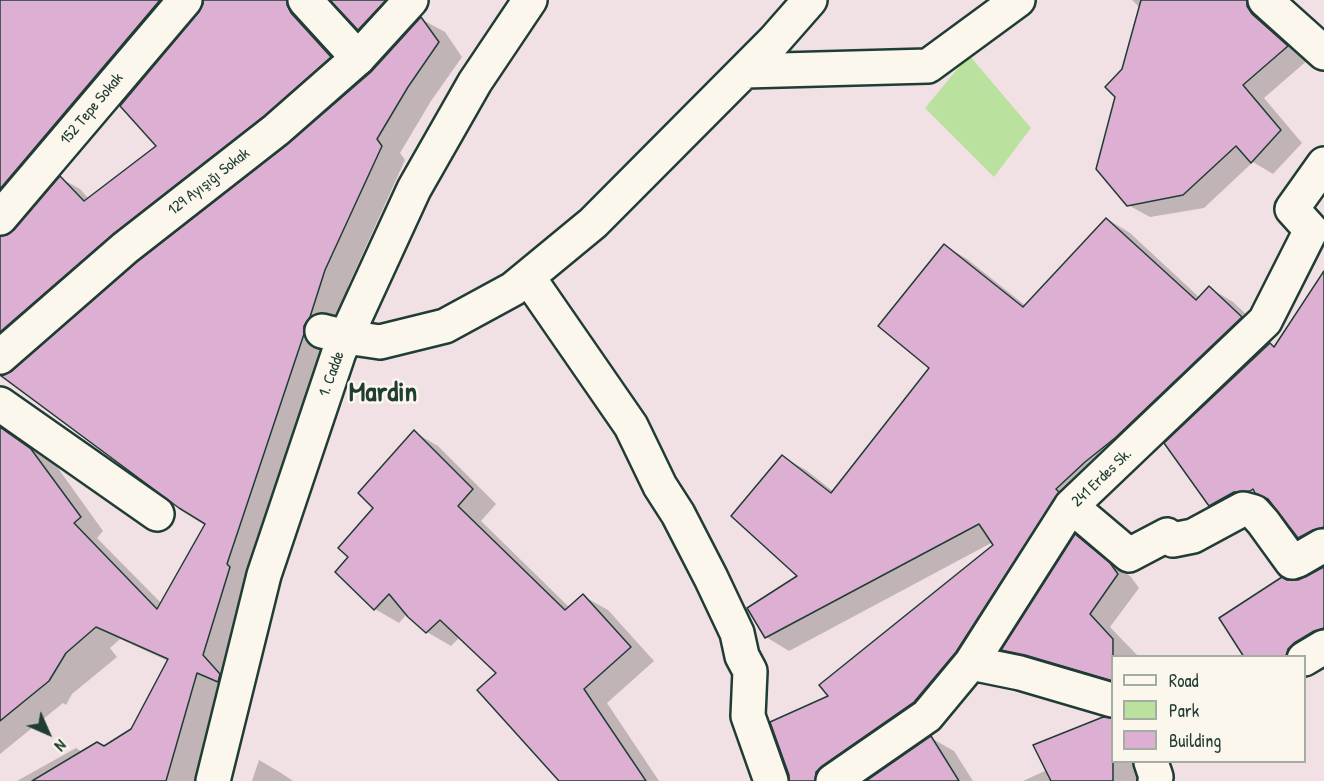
<!DOCTYPE html>
<html>
<head>
<meta charset="utf-8">
<style>
  body { margin:0 }
  #map { position:relative; width:1324px; height:781px; overflow:hidden; background:#f2e1e4; font-family:"Patrick Hand",sans-serif }
  canvas { display:block }
  .legend { position:absolute; left:1111px; top:655px; width:195px; height:108px; box-sizing:border-box; background:#fbf7ec; border:2px solid #a3ada2; margin:0; padding:8px 10px; list-style:none; font-size:18px; color:#1f3d34 }
  .legend li { display:flex; align-items:center; gap:12px; height:30px }
  .legend b { width:30px; border:2px solid #a3ada2 }
  .north { position:absolute; left:18px; top:703px; width:60px; height:60px; -webkit-text-stroke:4px #fbf7ec; paint-order:stroke; rotate:135deg; font-size:16px; font-weight:700; line-height:24px; text-align:center; color:#1f3d34 }
  .north::after { content:''; display:block; margin:auto; width:21px; height:27px; background:#1f3d34; clip-path:polygon(50% 0,100% 100%,50% 72%,0 100%) }
</style>
</head>
<body>
<div id="map">
<canvas width="1324" height="781"></canvas>
<ul class="legend">
<li><b style="height:8px;background:#fbf7ec"></b>Road</li>
<li><b style="height:16px;background:#bae29e"></b>Park</li>
<li><b style="height:16px;background:#ddafd3"></b>Building</li>
</ul>
<div class="north">N</div>
</div>
<script>
const ctx = document.querySelector('canvas').getContext('2d');
ctx.lineJoin = 'round';
function fill(path, color) { ctx.fillStyle = color; ctx.fill(path, 'evenodd'); }
const shape = rows => new Path2D(rows.map(r => 'M' + r).join(''));
function strokePath(path, color, width, dash) { ctx.strokeStyle = color; ctx.lineWidth = width; ctx.lineCap = dash ? 'butt' : 'round'; ctx.setLineDash(dash || []); ctx.stroke(path); }
function drawText(font, color, halo, rows, align = 'center') {
  ctx.font = font + ' "Patrick Hand",sans-serif'; ctx.lineWidth = 5; ctx.setLineDash([]); ctx.textBaseline = 'middle'; ctx.strokeStyle = halo; ctx.fillStyle = color; for (const [text, x, y, turn = 0] of rows) {
    ctx.save(); ctx.translate(x, y); ctx.rotate((+turn || 0) * Math.PI / 180); ctx.textAlign = isNaN(turn) ? turn : align; if (halo) ctx.strokeText(text, 0, 0); ctx.fillText(text, 0, 0); ctx.restore();
  }
}
const green = shape([
  [969,55,1031,128,994,177,925,108]
]);
const shadow = shape([
  [0,0,189,0,1,226,2,237,15,231,60,178,80,189,89,199,158,146,205,0,310,0,350,68,0,336],
  [332,0,416,0,378,40,359,29],
  [1132,0,1261,0,1309,59,1264,98,1302,143,1273,174,1253,162,1204,208,1150,217,1128,205,1124,70,1140,8],
  [421,19,445,32,462,57,431,101,400,153,405,160,349,284,221,685,194,781,17,781,76,748,82,752,104,747,133,730,168,661,120,639,110,648,117,657,72,694,66,705,63,703,0,754,0,428,18,438,55,464,103,531,97,538,162,604,207,523,289,145,372,73],
  [1107,219,1130,233,1200,298,1210,288,1233,302,1264,331,1108,475,979,665,844,781,791,781,830,697,995,546,993,542,789,651,766,637,799,576,783,457,806,470,834,492,931,368,944,245,967,259,1026,306],
  [1324,281,1324,550,1323,551,1299,537,1274,504,1259,505,1234,519,1210,505,1270,344,1275,347],
  [414,432,438,446,496,504,481,521,570,608,583,596,608,610,654,661,607,703,659,781,561,781,498,673,460,637,451,646,427,632,407,614,399,623,375,609,350,557],
  [1076,536,1097,549,1131,577,1139,588,1110,627,1138,656,1112,656,1112,686,1025,662,1004,650],
  [1324,574,1324,650,1304,656,1246,656,1287,581,1298,581],
  [931,738,954,751,973,781,869,781],
  [259,760,281,773,293,781,252,781],
  [1112,762,1155,762,1156,781,1023,781,1047,770]
]);
const building = shape([
  [0,0,160,0,0,189,0,0],
  [203,0,287,0,287,5,291,13,331,57,264,116,113,234,0,332,0,236,7,235,14,230,60,176,84,201,156,146,120,106,199,12,203,4,203,0],
  [330,0,386,0,358,30,330,0],
  [1141,0,1247,0,1247,6,1252,14,1288,46,1243,85,1281,130,1251,163,1236,146,1183,195,1127,206,1096,169,1115,97,1105,87,1122,69,1141,0],
  [421,17,439,42,408,87,377,139,382,146,325,270,310,317,304,326,304,334,227,564,230,567,203,655,220,674,218,682,197,673,166,781,32,781,97,742,104,746,131,729,168,659,96,627,66,653,49,681,0,721,0,427,31,449,81,517,74,523,157,609,205,524,179,508,0,375,4,375,12,371,137,262,288,144,371,72,421,17],
  [1106,218,1196,300,1209,286,1242,317,1115,438,1085,462,1056,489,1059,492,956,652,914,702,822,766,816,772,815,781,789,781,789,775,770,722,828,696,819,685,993,545,979,524,765,638,747,608,797,576,731,516,782,455,831,493,929,368,878,326,944,244,1023,307,1106,218],
  [1324,271,1324,527,1313,530,1298,538,1268,499,1255,493,1253,489,1250,491,1234,492,1209,506,1164,443,1270,343,1274,347,1324,271],
  [414,430,473,489,458,506,565,610,583,594,631,647,584,689,646,781,559,781,477,690,496,673,440,620,426,633,408,617,389,594,374,610,335,572,348,557,338,548,373,508,358,493,414,430],
  [1075,534,1110,563,1118,574,1090,614,1113,639,1113,681,1025,655,1001,650,1075,534],
  [1324,567,1324,628,1314,631,1294,643,1288,649,1286,657,1244,657,1219,618,1282,577,1287,580,1298,580,1307,576,1324,567],
  [1103,717,1113,718,1113,781,1051,781,1033,745,1103,717],
  [931,736,959,781,866,781,931,736]
]);
const pedestrian = shape([
  [305,0,358,58],
  [1265,0,1324,53],
  [745,71,928,66,1018,0],
  [0,218,185,0],
  [528,277,631,426,660,486,678,514,711,578,737,633,742,656,750,671,748,716,771,781],
  [322,331,346,337,380,342,445,326,513,289,593,223,774,41,810,0],
  [1071,506,1129,555,1167,535,1173,540,1193,536,1243,509,1254,512,1263,522,1292,562,1298,560,1322,546,1324,546],
  [1304,659,1324,647],
  [971,663,1020,673,1112,700],
  [1151,762,1156,777,1155,781],
  [833,781,927,716,971,663,1071,506,1265,321,1311,230,1292,209,1324,164]
]);
const minor = shape([
  [0,357,125,248,276,130,358,58,411,0],
  [0,404,157,514]
]);
const secondary = shape([
  [213,781,264,575,339,352,414,189,475,82,530,0]
]);
const streetNames = [
  ["152 Tepe Sokak",92,109,-50],
  ["129 Ayışığı Sokak",209,182,-38],
  ["1. Cadde",332,374,-70],
  ["241 Erdes Sk.",1102,478,-44]
];
const townNames = [
  ["Mardin",383,394]
];
fill(green, '#bae29e');
fill(shadow, '#0003');
fill(building, '#ddafd3');
strokePath(building, '#1f3d34', 1.5);
strokePath(pedestrian, '#1f3d34', 38);
strokePath(minor, '#1f3d34', 38);
strokePath(secondary, '#1f3d34', 38);
strokePath(pedestrian, '#fbf7ec', 33);
strokePath(minor, '#fbf7ec', 33);
strokePath(secondary, '#fbf7ec', 33);
drawText('16px', '#1f3d34', '#fbf7ec', streetNames);
drawText('bold 28px', '#1f3d34', '#fbf7ec', townNames);
</script>
</body>
</html>
